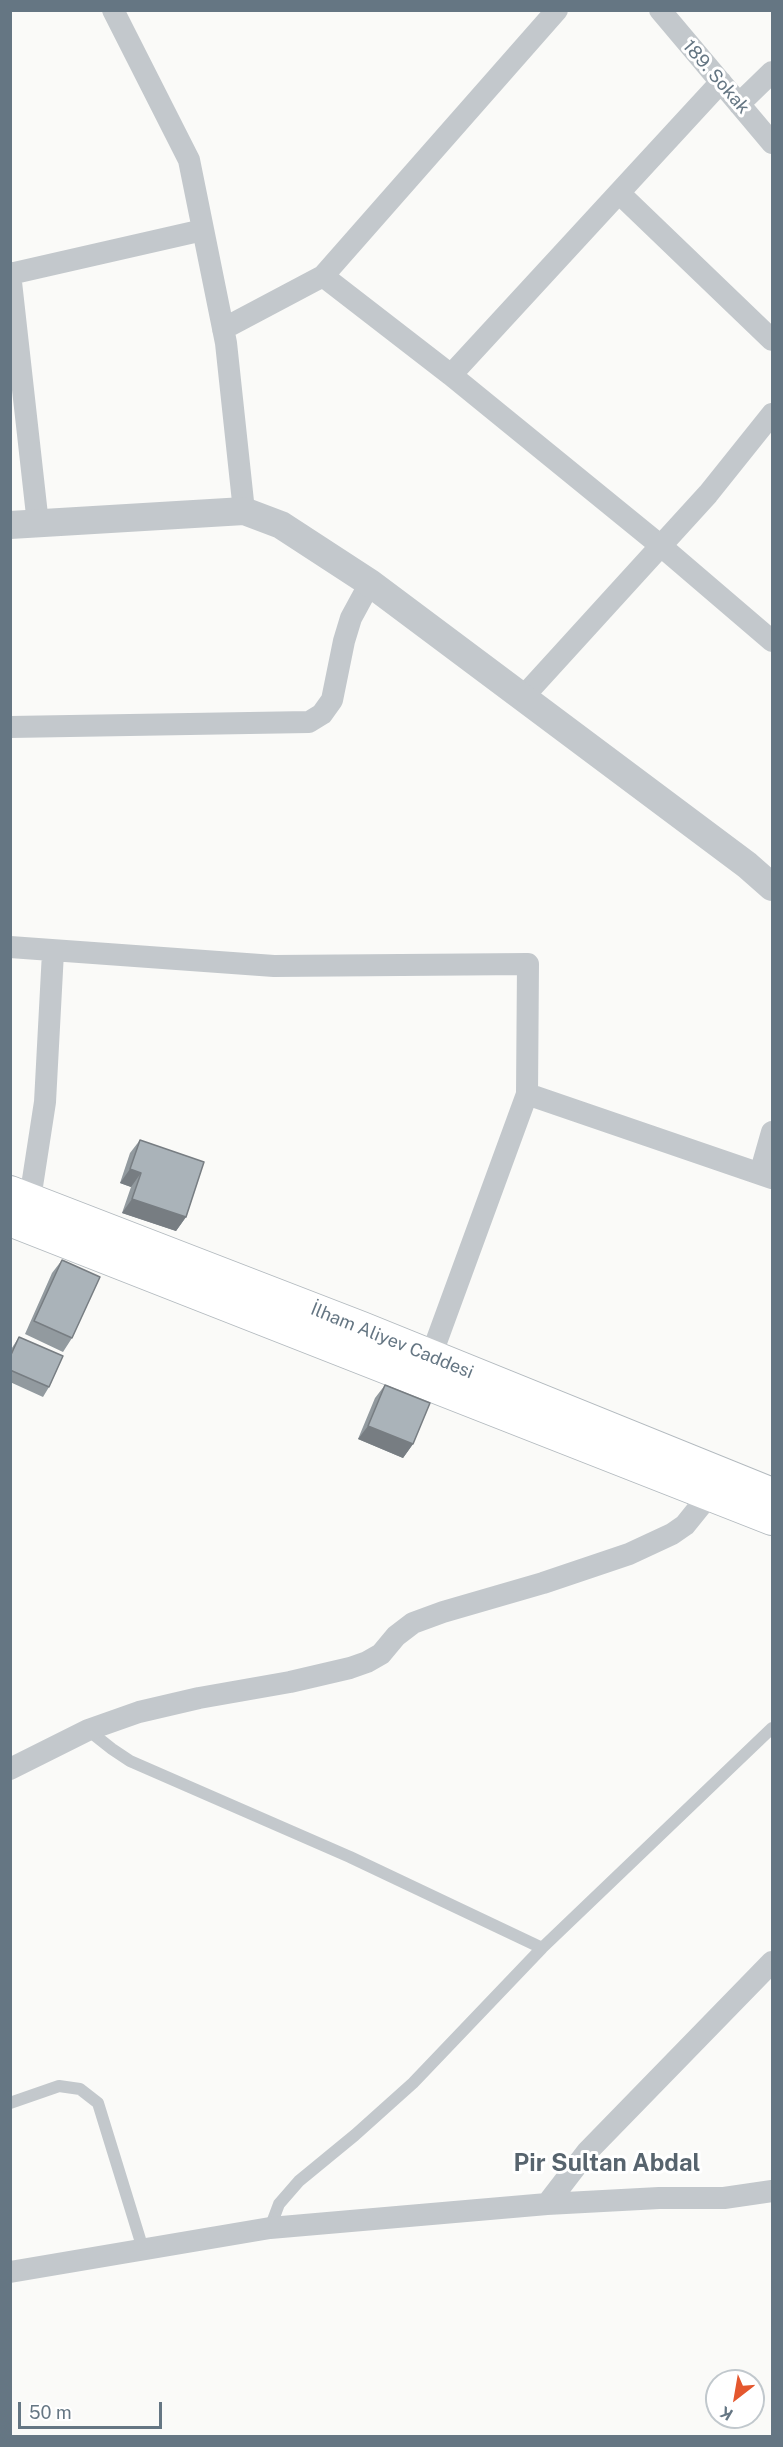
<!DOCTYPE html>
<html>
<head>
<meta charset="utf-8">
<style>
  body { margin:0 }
  #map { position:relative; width:783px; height:2447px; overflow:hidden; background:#fafaf8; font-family:"Public Sans",sans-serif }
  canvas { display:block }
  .frame { position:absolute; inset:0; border:12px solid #657683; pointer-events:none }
  .north { position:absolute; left:705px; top:2369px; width:60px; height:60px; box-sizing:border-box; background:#fff; border:2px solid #c1c8cd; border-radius:50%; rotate:211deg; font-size:16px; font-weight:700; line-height:24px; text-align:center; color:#657683 }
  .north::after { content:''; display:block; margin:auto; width:21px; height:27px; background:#e4572e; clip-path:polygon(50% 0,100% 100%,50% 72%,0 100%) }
  .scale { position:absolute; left:18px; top:2402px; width:144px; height:27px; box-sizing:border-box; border:3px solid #657683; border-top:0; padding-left:8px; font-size:18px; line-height:21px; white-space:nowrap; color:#657683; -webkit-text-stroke:4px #fff; paint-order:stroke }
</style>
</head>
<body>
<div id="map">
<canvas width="783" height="2447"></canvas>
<div class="frame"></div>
<div class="north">K</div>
<div class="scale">50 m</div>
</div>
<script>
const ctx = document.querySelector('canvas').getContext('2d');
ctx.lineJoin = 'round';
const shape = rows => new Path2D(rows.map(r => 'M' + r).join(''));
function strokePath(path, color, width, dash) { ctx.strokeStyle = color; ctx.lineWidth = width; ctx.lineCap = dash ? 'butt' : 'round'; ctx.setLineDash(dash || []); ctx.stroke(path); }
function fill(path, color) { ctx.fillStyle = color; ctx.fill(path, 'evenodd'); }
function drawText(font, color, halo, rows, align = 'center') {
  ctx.font = font + ' "Public Sans",sans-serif'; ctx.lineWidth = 6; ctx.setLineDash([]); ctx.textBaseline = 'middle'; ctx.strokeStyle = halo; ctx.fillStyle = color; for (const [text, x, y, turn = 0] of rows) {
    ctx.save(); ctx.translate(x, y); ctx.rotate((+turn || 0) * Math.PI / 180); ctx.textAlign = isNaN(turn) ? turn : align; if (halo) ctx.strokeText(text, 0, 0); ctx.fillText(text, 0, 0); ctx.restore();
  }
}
const service = shape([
  [88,1730,112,1749,130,1761,350,1857,542,1948],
  [10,2103,59,2086,80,2089,98,2103,143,2249],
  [270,2228,279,2204,299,2181,355,2135,413,2083,542,1948,772,1728]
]);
const minor = shape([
  [113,10,189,160,226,343,244,511],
  [660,10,772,143],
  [739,104,772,72],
  [619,193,772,340],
  [10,273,38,524],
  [10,274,203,230],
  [323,276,557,10],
  [223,329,323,276,451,375,661,546,772,641],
  [451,375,721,82],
  [523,697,708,494,772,414],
  [10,727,309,722,322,714,332,700,344,641,351,618,370,583],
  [10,947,274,966,528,964,527,1094,431,1356],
  [527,1094,772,1178],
  [760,1174,772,1132],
  [30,1199,45,1102,53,952],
  [10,1769,88,1730,139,1712,199,1698,290,1682,350,1668,367,1662,381,1654,396,1636,413,1623,443,1612,543,1583,629,1554,672,1534,685,1525,710,1494],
  [547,2204,587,2152,772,1962],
  [10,2272,270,2228,547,2204,659,2198,724,2198,772,2191]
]);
const tertiary = shape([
  [10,525,244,511,281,525,370,583,747,865,772,887]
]);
const secondary = shape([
  [10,1192,362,1328,772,1494],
  [10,1220,772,1519]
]);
const wall = shape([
  [140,1140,186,1217,176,1231,122,1213,131,1187,120,1183,130,1153],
  [62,1260,72,1338,63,1352,25,1334,52,1273],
  [19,1337,49,1387,43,1397,10,1382,10,1351],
  [385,1385,413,1444,403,1458,358,1439,375,1398]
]);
const shadedWall = shape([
  [130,1169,141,1173,131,1187,120,1183],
  [132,1199,186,1217,176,1231,122,1213],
  [368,1426,413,1444,403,1458,358,1439]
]);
const building = shape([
  [140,1140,204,1162,186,1217,132,1199,141,1173,130,1169,140,1140],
  [62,1260,100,1277,72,1338,34,1321,62,1260],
  [19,1337,63,1356,49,1387,10,1370,10,1357,19,1337],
  [385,1385,430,1403,413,1444,368,1426,385,1385]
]);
const streetNames = [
  ["189. Sokak",716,77,49],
  ["İlham Aliyev Caddesi",392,1341,22]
];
const districtNames = [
  ["Pir Sultan Abdal",607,2164]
];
strokePath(secondary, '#b3babf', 34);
strokePath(service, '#c3c8cc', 12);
strokePath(minor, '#c3c8cc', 22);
strokePath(tertiary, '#c3c8cc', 28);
strokePath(secondary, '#fff', 32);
fill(wall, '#929a9f');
fill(shadedWall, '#777d82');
fill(building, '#aab3b9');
strokePath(building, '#777d82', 1.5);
drawText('18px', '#657683', '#fff', streetNames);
drawText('bold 24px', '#57646e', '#fff', districtNames);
</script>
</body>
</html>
